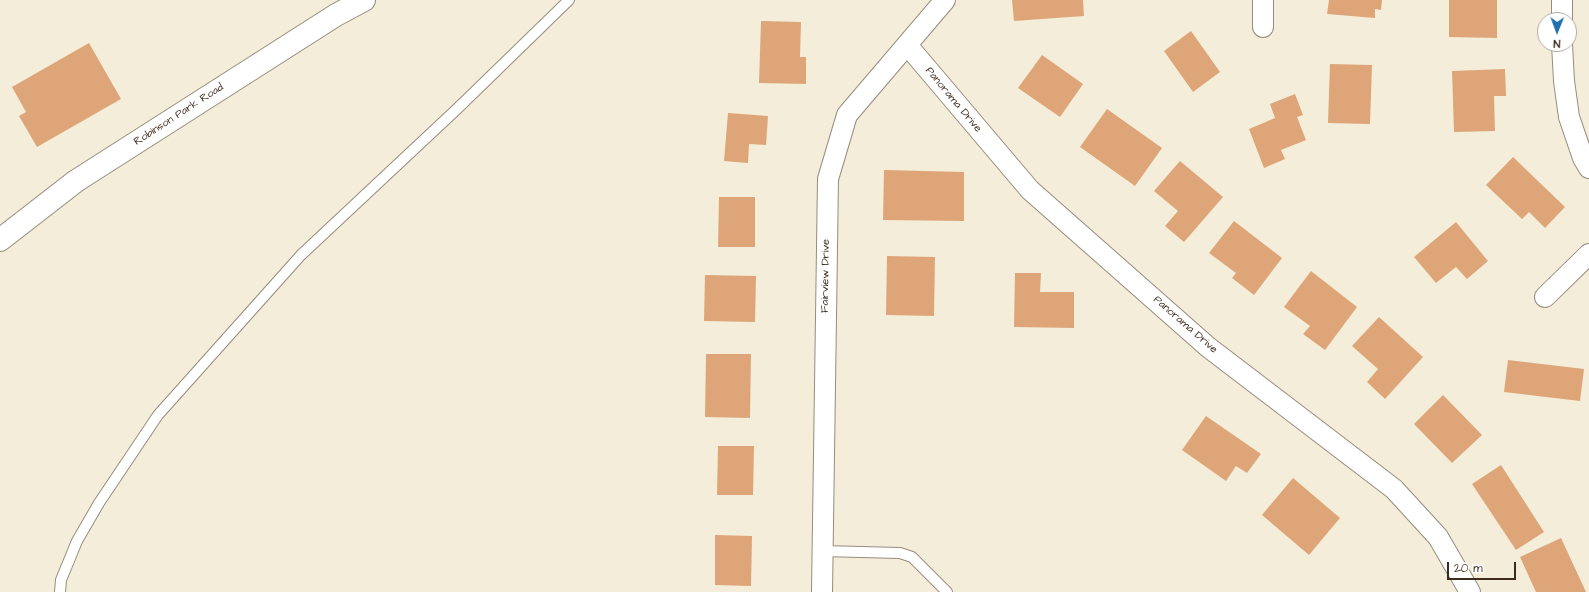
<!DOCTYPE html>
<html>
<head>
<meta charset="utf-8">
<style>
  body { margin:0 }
  #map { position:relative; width:1589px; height:592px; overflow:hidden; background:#f3edda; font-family:"Architects Daughter",sans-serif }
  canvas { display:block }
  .north { position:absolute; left:1537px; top:12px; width:40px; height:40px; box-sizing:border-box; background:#fff; border:1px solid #b1aaa5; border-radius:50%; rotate:181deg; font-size:11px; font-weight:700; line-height:16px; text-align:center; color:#3b2a1e }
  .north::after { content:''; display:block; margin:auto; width:14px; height:18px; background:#1f6fb2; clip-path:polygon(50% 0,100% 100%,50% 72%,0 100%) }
  .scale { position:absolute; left:1447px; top:562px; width:69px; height:18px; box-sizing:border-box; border:2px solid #3b2a1e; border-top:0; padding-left:5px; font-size:12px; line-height:14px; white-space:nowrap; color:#3b2a1e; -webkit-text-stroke:3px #fff; paint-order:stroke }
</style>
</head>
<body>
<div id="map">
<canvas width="1589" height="592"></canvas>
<div class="north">N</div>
<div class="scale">20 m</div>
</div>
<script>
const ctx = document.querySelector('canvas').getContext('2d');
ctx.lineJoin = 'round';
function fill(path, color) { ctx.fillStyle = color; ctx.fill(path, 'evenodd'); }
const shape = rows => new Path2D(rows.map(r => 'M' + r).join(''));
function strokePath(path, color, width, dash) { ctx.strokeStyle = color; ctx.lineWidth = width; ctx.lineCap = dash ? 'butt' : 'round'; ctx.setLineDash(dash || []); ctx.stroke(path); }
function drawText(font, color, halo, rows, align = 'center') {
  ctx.font = font + ' "Architects Daughter",sans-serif'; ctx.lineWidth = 3; ctx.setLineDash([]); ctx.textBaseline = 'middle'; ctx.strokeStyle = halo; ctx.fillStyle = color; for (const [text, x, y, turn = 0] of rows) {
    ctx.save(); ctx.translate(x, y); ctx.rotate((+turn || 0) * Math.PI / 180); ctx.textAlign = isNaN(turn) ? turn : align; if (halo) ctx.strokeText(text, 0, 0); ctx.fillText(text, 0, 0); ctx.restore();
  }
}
const building = shape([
  [1012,0,1083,0,1084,16,1014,21],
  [1329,0,1382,0,1381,10,1375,9,1375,18,1327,14],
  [1449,0,1497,0,1497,38,1449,37],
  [761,21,801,22,800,57,806,57,806,84,759,83],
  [1191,31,1220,72,1193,92,1164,51],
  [89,43,121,99,37,147,19,116,26,112,12,87],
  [1042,55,1083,84,1060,117,1018,88],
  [1330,64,1372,65,1370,124,1328,123],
  [1505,69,1506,96,1494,96,1495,131,1454,132,1452,71],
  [1295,94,1303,115,1297,117,1306,140,1281,150,1285,159,1264,168,1249,129,1275,118,1270,104],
  [1107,109,1162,148,1135,186,1080,147],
  [728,113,768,116,766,145,749,144,748,163,724,161],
  [1513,157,1565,207,1545,228,1529,212,1522,219,1486,185],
  [1180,161,1223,197,1184,242,1165,226,1178,211,1154,191],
  [884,170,964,172,964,221,883,220],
  [719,197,755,197,755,247,718,247],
  [1234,221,1282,258,1254,295,1232,278,1236,273,1209,253],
  [1456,222,1488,261,1467,279,1456,267,1436,283,1414,257],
  [887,256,935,257,934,316,886,315],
  [1311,271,1357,307,1325,350,1303,334,1310,326,1284,307],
  [1015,273,1041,273,1040,292,1074,292,1074,328,1014,327],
  [705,275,756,276,755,322,704,321],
  [1379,317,1423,357,1385,399,1367,382,1378,369,1352,346],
  [706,354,751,354,750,418,705,417],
  [1508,360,1584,369,1580,401,1504,392],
  [1443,395,1482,435,1452,463,1414,424],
  [1206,416,1261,454,1247,473,1236,466,1226,481,1182,450],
  [718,446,754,446,753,495,717,495],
  [1501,465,1544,532,1516,550,1472,484],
  [1293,478,1340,518,1309,555,1262,515],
  [715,535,752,536,751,586,715,585],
  [1561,538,1586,592,1536,592,1520,557]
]);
const service = shape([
  [822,551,900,553,912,557,947,592],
  [60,592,61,580,77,541,99,503,158,415,301,255,458,108,569,0]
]);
const minor = shape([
  [1562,20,1562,0],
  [1263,27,1263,0],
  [1562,44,1564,81,1569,117,1583,158,1589,168],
  [908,46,1030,190,1208,347,1394,489,1438,537,1470,592],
  [1545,297,1589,254],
  [822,592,828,179,847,115,945,0]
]);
const tertiary = shape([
  [0,240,76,181,336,15,364,0]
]);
const streetNames = [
  ["Panorama Drive",953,100,50],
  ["Robinson Park Road",179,115,-33],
  ["Fairview Drive",826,276,-89],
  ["Panorama Drive",1185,325,41]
];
fill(building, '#dea678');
strokePath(service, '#978c7c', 12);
strokePath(minor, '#978c7c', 22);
strokePath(tertiary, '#978c7c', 24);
strokePath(service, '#fff', 10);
strokePath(minor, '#fff', 20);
strokePath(tertiary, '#fff', 22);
drawText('11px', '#3b2a1e', '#fff', streetNames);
</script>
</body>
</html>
